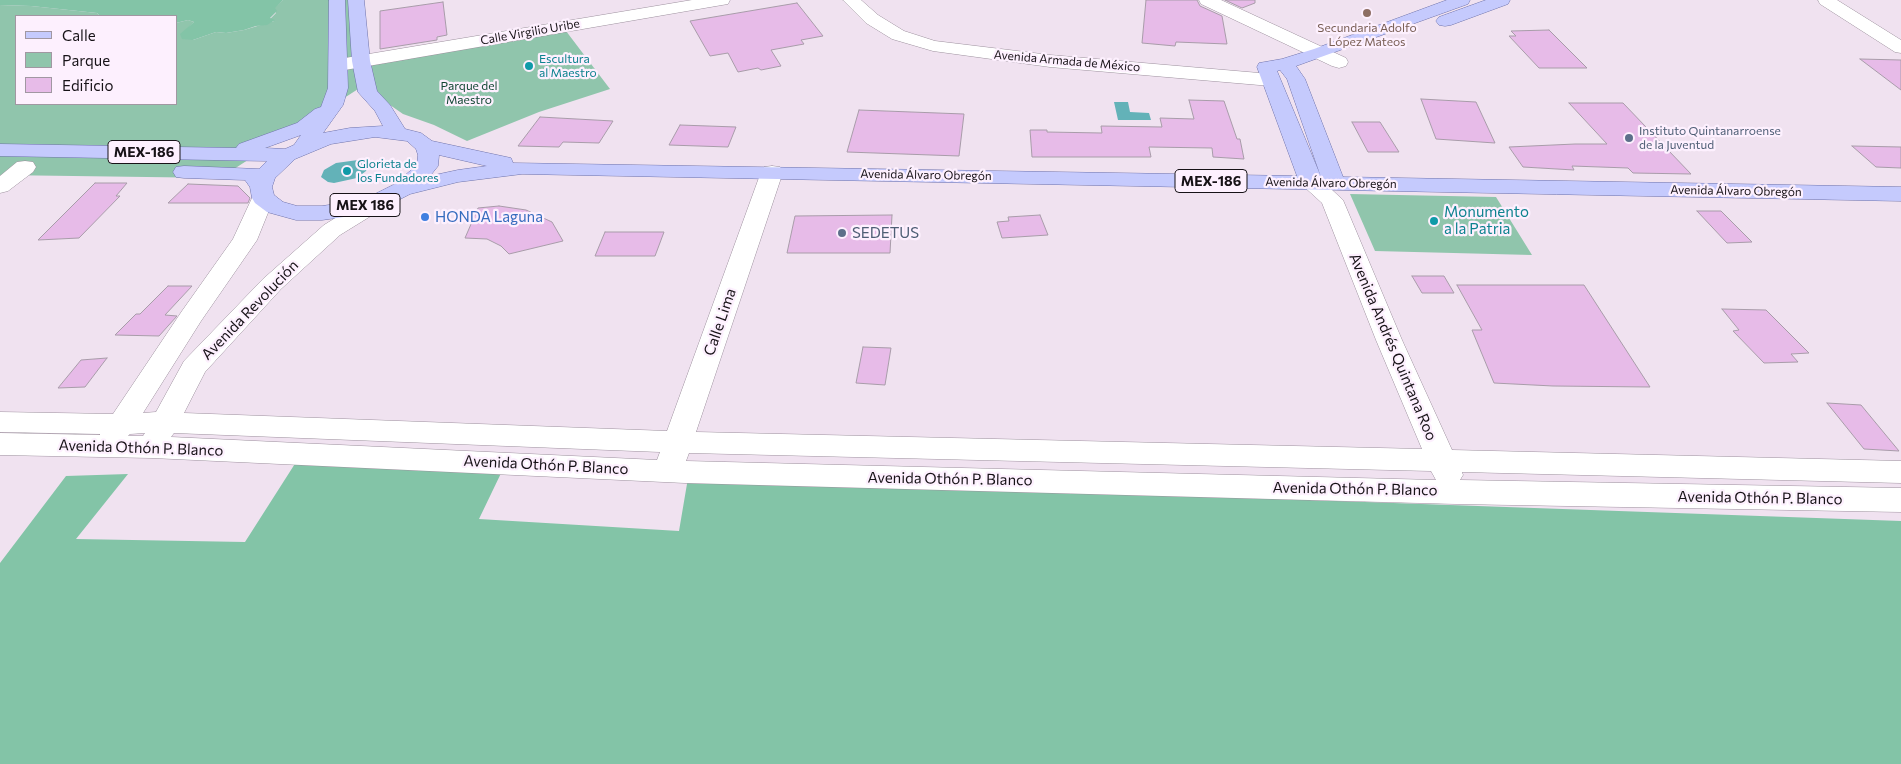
<!DOCTYPE html>
<html>
<head>
<meta charset="utf-8">
<style>
  body { margin:0 }
  #map { position:relative; width:1901px; height:764px; overflow:hidden; background:#f0e2f0; font-family:Commissioner,sans-serif }
  canvas { display:block }
  .legend { position:absolute; left:15px; top:15px; width:162px; height:90px; box-sizing:border-box; background:#fdf0fe; border:1px solid #a197a2; margin:0; padding:6px 9px; list-style:none; font-size:15px; color:#171217 }
  .legend li { display:flex; align-items:center; gap:10px; height:25px }
  .legend b { width:25px; border:1px solid #a197a2 }
</style>
</head>
<body>
<div id="map">
<canvas width="1901" height="764"></canvas>
<ul class="legend">
<li><b style="height:6px;background:#c5cafd"></b>Calle</li>
<li><b style="height:14px;background:#90c5ac"></b>Parque</li>
<li><b style="height:14px;background:#e7bbe8"></b>Edificio</li>
</ul>
</div>
<script>
const ctx = document.querySelector('canvas').getContext('2d');
ctx.lineJoin = 'round';
function fill(path, color) { ctx.fillStyle = color; ctx.fill(path, 'evenodd'); }
const shape = rows => new Path2D(rows.map(r => 'M' + r).join(''));
function strokePath(path, color, width, dash) { ctx.strokeStyle = color; ctx.lineWidth = width; ctx.lineCap = dash ? 'butt' : 'round'; ctx.setLineDash(dash || []); ctx.stroke(path); }
function drawText(font, color, halo, rows, align = 'center') {
  ctx.font = font + ' Commissioner,sans-serif'; ctx.lineWidth = 4.5; ctx.setLineDash([]); ctx.textBaseline = 'middle'; ctx.strokeStyle = halo; ctx.fillStyle = color; for (const [text, x, y, turn = 0] of rows) {
    ctx.save(); ctx.translate(x, y); ctx.rotate((+turn || 0) * Math.PI / 180); ctx.textAlign = isNaN(turn) ? turn : align; if (halo) ctx.strokeText(text, 0, 0); ctx.fillText(text, 0, 0); ctx.restore();
  }
}
const green = shape([
  [283,0,360,0,368,66,566,31,610,89,539,112,467,141,434,125,403,114,377,96,369,82,220,178,0,175,0,5,31,6,97,13,100,16,16,16,16,104,176,104,176,23,188,20,194,22,189,27,193,40,216,32,226,33,244,30,274,21,270,19,276,13,274,8],
  [1350,194,1496,197,1532,255,1375,251]
]);
const forest = shape([
  [0,0,283,0,275,8,277,11,270,18,275,20,267,25,256,26,244,30,226,33,216,32,193,40,182,39,180,34,194,22,188,20,176,23,176,16,100,16,97,13,31,6,0,5],
  [298,459,504,467,479,519,679,531,688,478,1901,521,1901,764,0,764,0,563,66,476,128,474,76,539,245,542]
]);
const water = shape([
  [1114,102,1128,102,1130,112,1149,113,1151,120,1118,120],
  [358,160,364,162,368,167,366,171,357,178,334,183,328,182,321,177,324,170,336,163]
]);
const building = shape([
  [1146,0,1197,0,1200,6,1222,16,1227,44,1176,42,1175,46,1142,43,1146,0],
  [1225,0,1255,0,1255,3,1242,8,1225,0],
  [443,2,447,35,437,37,437,40,380,49,380,11,443,2],
  [797,3,823,36,801,40,804,44,771,50,781,66,761,70,758,68,738,72,728,53,710,56,690,21,797,3],
  [1549,30,1587,68,1539,68,1509,36,1516,36,1511,31,1549,30],
  [1860,59,1901,60,1901,90,1860,59],
  [1421,99,1476,102,1495,143,1436,139,1421,99],
  [1189,100,1224,101,1237,139,1240,139,1244,159,1213,157,1212,148,1149,147,1151,157,1032,157,1030,130,1047,130,1047,132,1102,133,1101,126,1162,127,1160,118,1194,119,1189,100],
  [1569,103,1623,103,1691,174,1633,173,1628,168,1572,166,1574,170,1523,167,1509,147,1575,144,1607,144,1569,103],
  [859,110,964,114,959,156,847,152,859,110],
  [540,117,613,121,599,143,563,142,559,147,518,146,540,117],
  [1352,122,1380,122,1399,152,1368,152,1352,122],
  [680,125,736,127,728,147,669,145,680,125],
  [1852,146,1901,147,1901,168,1876,167,1852,146],
  [95,183,127,183,116,196,120,196,79,238,38,240,95,183],
  [188,184,238,186,250,198,248,203,168,203,188,184],
  [499,206,526,210,552,222,563,241,509,254,501,246,487,239,465,238,478,208,499,206],
  [1697,211,1721,211,1752,242,1727,243,1697,211],
  [892,215,890,253,787,253,795,216,892,215],
  [1040,215,1048,235,1002,238,997,222,1009,221,1008,217,1040,215],
  [605,232,664,232,655,256,595,256,605,232],
  [1412,276,1444,276,1454,293,1422,293,1412,276],
  [1457,285,1584,285,1650,387,1553,386,1494,383,1472,330,1482,330,1457,285],
  [168,286,192,286,165,315,177,316,159,336,115,335,136,314,140,314,168,286],
  [1722,309,1766,310,1809,353,1791,354,1798,362,1764,363,1733,331,1739,330,1722,309],
  [863,347,891,348,885,385,856,383,863,347],
  [107,358,85,387,58,388,81,360,107,358],
  [1827,403,1861,405,1899,451,1864,449,1827,403]
]);
const minor = shape([
  [692,0,730,0,728,4,722,5,339,71,332,69,330,65,332,61,339,59,692,0],
  [843,0,861,0,878,15,904,31,935,41,1050,55,1271,74,1278,76,1280,80,1278,84,1271,86,1050,67,933,51,892,39,866,23,843,0],
  [1199,0,1221,0,1346,58,1348,62,1346,66,1339,68,1332,66,1201,4,1199,0],
  [1818,0,1837,0,1901,40,1901,53,1895,52,1820,4,1818,0],
  [25,161,33,162,36,167,33,172,8,191,0,193,0,176,17,162,25,161],
  [772,166,780,167,783,172,696,432,1422,449,1376,340,1322,203,1300,183,1303,178,1311,176,1319,178,1343,200,1402,340,1452,450,1901,461,1901,483,1462,472,1463,475,1460,480,1901,488,1901,512,1456,504,685,483,152,458,0,455,0,433,100,435,100,434,0,432,0,412,113,414,182,311,233,239,252,198,255,193,263,191,271,193,274,198,257,240,201,321,143,413,156,412,184,361,263,279,324,225,371,196,379,194,387,196,390,201,387,206,340,235,281,289,205,372,184,413,667,431,761,172,764,167,772,166],
  [145,433,143,436,128,436,130,434,145,433],
  [174,433,660,452,657,460,171,437,174,433],
  [689,453,1431,471,1436,480,686,461,689,453]
]);
const major = shape([
  [329,0,345,0,348,88,343,105,323,133,350,128,383,126,375,111,358,92,352,61,348,0,364,0,370,61,377,91,390,105,405,129,421,133,432,141,511,158,513,163,1297,176,1257,67,1259,63,1282,59,1314,49,1447,0,1470,0,1468,4,1296,66,1305,79,1343,177,1901,187,1901,201,522,174,458,182,410,194,387,206,351,216,322,220,296,220,267,212,255,203,252,198,250,187,245,180,184,178,176,177,173,172,176,167,184,166,259,169,267,161,0,156,0,144,236,148,239,144,297,123,315,109,321,107,328,88,329,0],
  [1280,70,1287,79,1321,177,1277,71,1280,70],
  [301,135,294,145,285,149,265,148,301,135],
  [375,137,407,141,416,149,418,155,417,165,395,184,371,196,349,202,322,206,297,206,283,202,274,195,272,187,275,178,295,159,331,144,375,137],
  [439,155,487,166,458,170,430,176,438,166,439,155],
  [1486,0,1510,0,1508,4,1451,25,1445,26,1439,25,1436,21,1439,17,1486,0]
]);
const markers = [
  [1367,13,5,"#8d6e63"],
  [529,66,5,"#0f9aa8"],
  [1629,138,5,"#5c6f8a"],
  [347,171,5,"#0f9aa8"],
  [425,217,5,"#3f7fe0"],
  [1434,221,5,"#0f9aa8"],
  [842,233,5,"#5c6f8a"]
];
const farEducationnames = [
  ["Secundaria Adolfo",1367,28],
  ["López Mateos",1367,42]
];
const farStreetnames = [
  ["Calle Virgilio Uribe",530,32,-10],
  ["Avenida Armada de México",1067,61,5],
  ["Avenida Álvaro Obregón",926,175,1],
  ["Avenida Álvaro Obregón",1331,183,1],
  ["Avenida Álvaro Obregón",1736,191,1]
];
const farCulturenames = [
  ["Escultura",539,59],
  ["al Maestro",539,73],
  ["Glorieta de",357,164],
  ["los Fundadores",357,178]
];
const farParknames = [
  ["Parque del",469,86],
  ["Maestro",469,100]
];
const farServicenames = [
  ["Instituto Quintanarroense",1639,131],
  ["de la Juventud",1639,145]
];
const shields = [
  [144,152,72],
  [1211,181,72],
  [365,205,70]
];
const shieldNames = [
  ["MEX-186",144,152],
  ["MEX-186",1211,181],
  ["MEX 186",365,205]
];
const cultureNames = [
  ["Monumento",1444,212],
  ["a la Patria",1444,229]
];
const shopNames = [
  ["HONDA Laguna",435,217]
];
const serviceNames = [
  ["SEDETUS",852,233]
];
const streetNames = [
  ["Avenida Revolución",250,310,-46],
  ["Calle Lima",720,322,-71],
  ["Avenida Andrés Quintana Roo",1393,347,67],
  ["Avenida Othón P. Blanco",141,448,2],
  ["Avenida Othón P. Blanco",546,465,3],
  ["Avenida Othón P. Blanco",950,479,1],
  ["Avenida Othón P. Blanco",1355,489,1],
  ["Avenida Othón P. Blanco",1760,498,1]
];
fill(green, '#90c5ac');
fill(forest, '#83c4a7');
fill(water, '#63b2b8');
fill(building, '#e7bbe8');
strokePath(building, '#a89ca9', 1);
strokePath(minor, '#9d919e', 1);
strokePath(major, '#6f73ab', 1);
fill(minor, '#fff');
fill(major, '#c5cafd');
for (const [x, y, r, color] of markers) { const dot = new Path2D(); dot.arc(x, y, r, 0, 2 * Math.PI); ctx.fillStyle = color; ctx.fill(dot); strokePath(dot, '#fdf0fe', 2); }
drawText('12px', '#785e54', '#fdf0fe', farEducationnames);
drawText('12px', '#171217', '#fdf0fe', farStreetnames);
drawText('12px', '#0d838f', '#fdf0fe', farCulturenames, 'left');
drawText('12px', '#114633', '#fdf0fe', farParknames);
drawText('12px', '#4e5e75', '#fdf0fe', farServicenames, 'left');
for (const [x, y, w] of shields) { const box = new Path2D(); box.roundRect(x - w / 2, y - 11.5, w, 23, 4); ctx.fillStyle = '#fdf0fe'; ctx.fill(box); strokePath(box, '#171217', 1); }
drawText('bold 14px', '#171217', null, shieldNames);
drawText('15px', '#0d838f', '#fdf0fe', cultureNames, 'left');
drawText('15px', '#366cbe', '#fdf0fe', shopNames, 'left');
drawText('15px', '#4e5e75', '#fdf0fe', serviceNames, 'left');
drawText('15px', '#171217', '#fdf0fe', streetNames);
</script>
</body>
</html>
